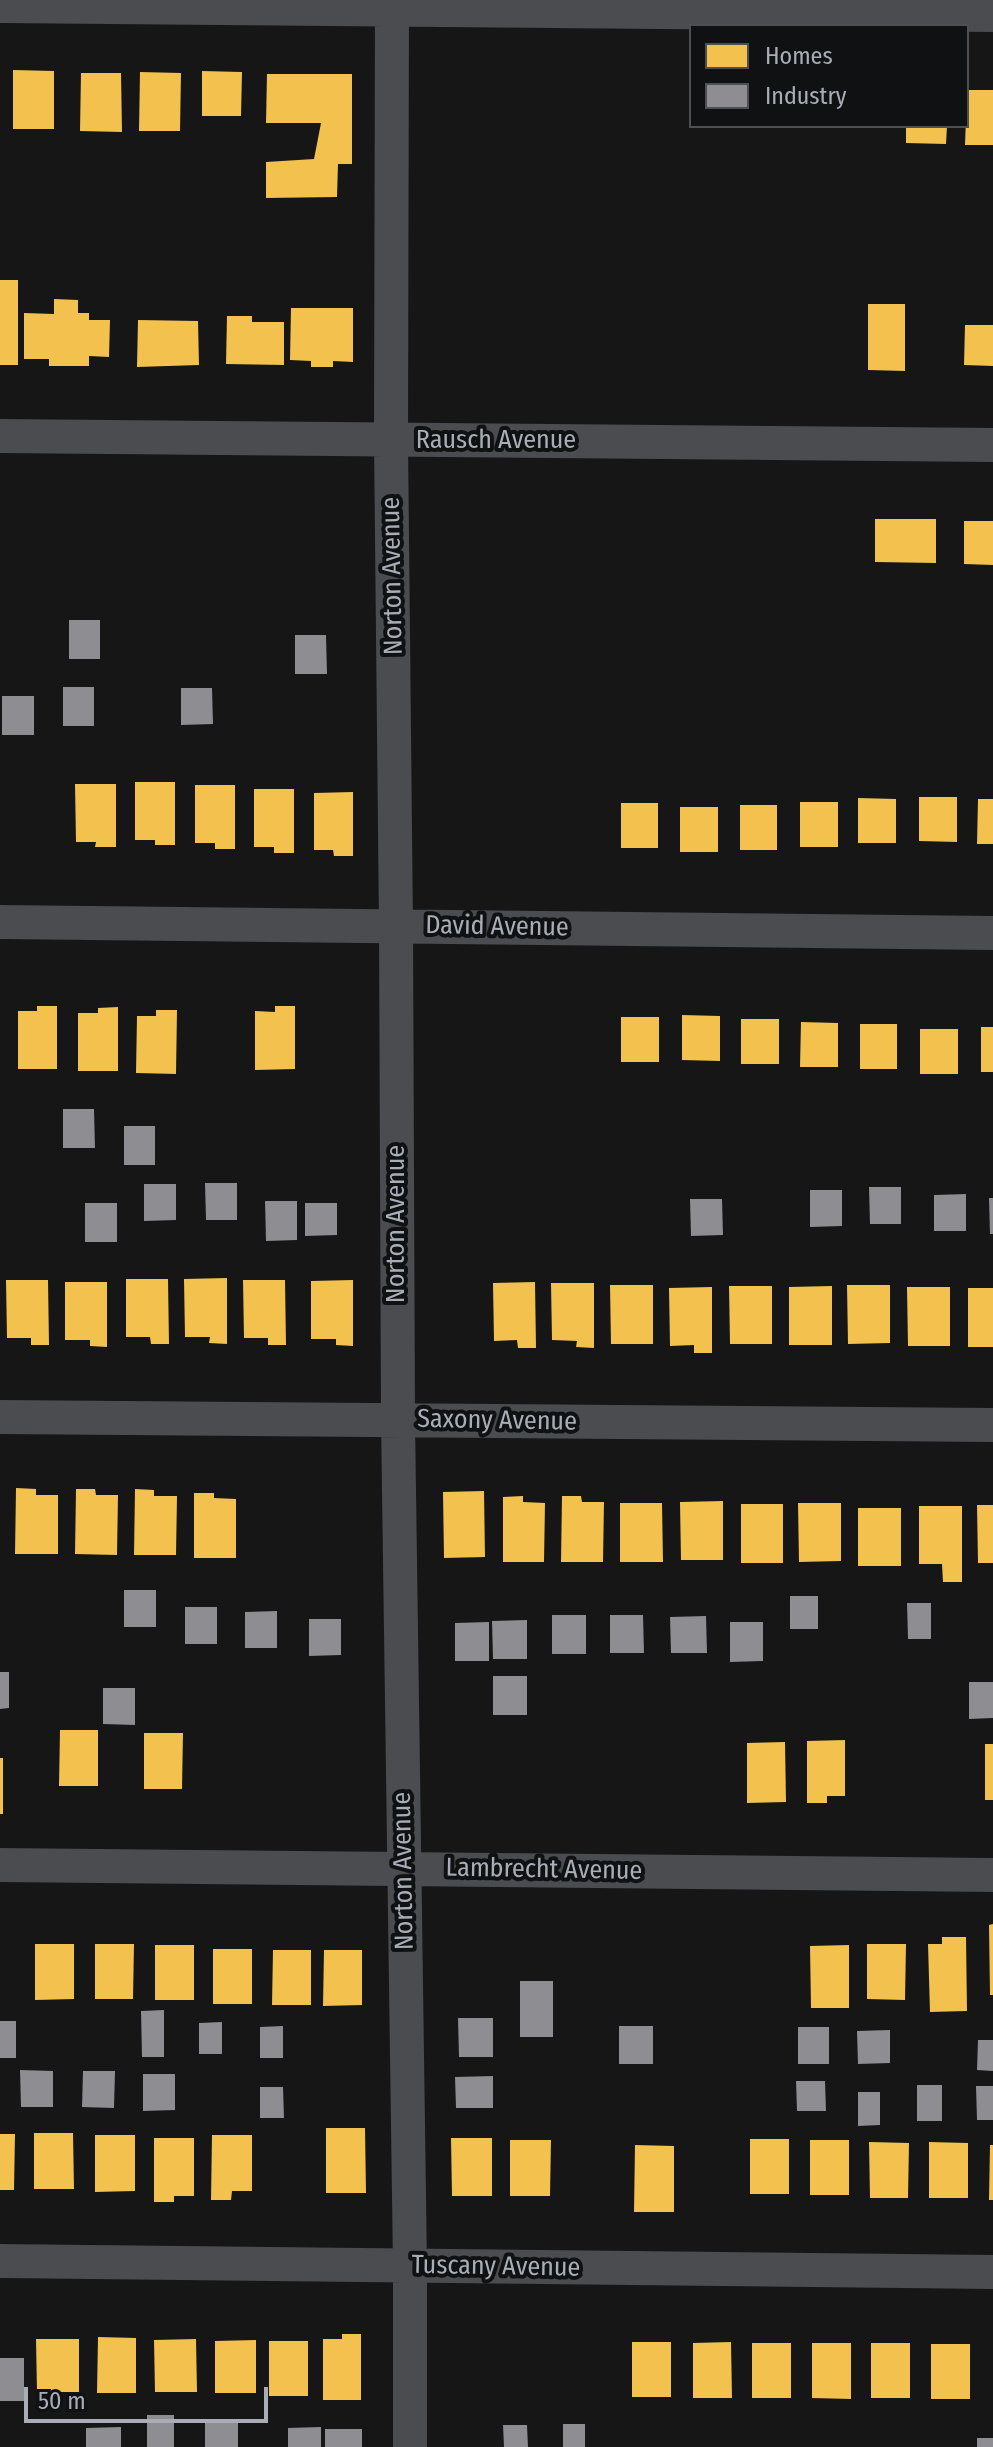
<!DOCTYPE html>
<html>
<head>
<meta charset="utf-8">
<style>
  body { margin:0 }
  #map { position:relative; width:993px; height:2447px; overflow:hidden; background:#161616; font-family:"Fira Sans Condensed",sans-serif }
  canvas { display:block }
  .legend { position:absolute; left:689px; top:24px; width:280px; height:104px; box-sizing:border-box; background:#101112; border:2px solid #4d4f54; margin:0; padding:10px 14px; list-style:none; font-size:24px; color:#a8adb7 }
  .legend li { display:flex; align-items:center; gap:16px; height:40px }
  .legend b { width:40px; border:2px solid #4d4f54 }
  .scale { position:absolute; left:24px; top:2387px; width:244px; height:36px; box-sizing:border-box; border:4px solid #a8adb7; border-top:0; padding-left:10px; font-size:24px; line-height:28px; white-space:nowrap; color:#a8adb7; -webkit-text-stroke:6px #101112; paint-order:stroke }
</style>
</head>
<body>
<div id="map">
<canvas width="993" height="2447"></canvas>
<ul class="legend">
<li><b style="height:22px;background:#f2c14e"></b>Homes</li>
<li><b style="height:22px;background:#8d8d92"></b>Industry</li>
</ul>
<div class="scale">50 m</div>
</div>
<script>
const ctx = document.querySelector('canvas').getContext('2d');
ctx.lineJoin = 'round';
function fill(path, color) { ctx.fillStyle = color; ctx.fill(path, 'evenodd'); }
const shape = rows => new Path2D(rows.map(r => 'M' + r).join(''));
function strokePath(path, color, width, dash) { ctx.strokeStyle = color; ctx.lineWidth = width; ctx.lineCap = dash ? 'butt' : 'round'; ctx.setLineDash(dash || []); ctx.stroke(path); }
function drawText(font, color, halo, rows, align = 'center') {
  ctx.font = font + ' "Fira Sans Condensed",sans-serif'; ctx.lineWidth = 8; ctx.setLineDash([]); ctx.textBaseline = 'middle'; ctx.strokeStyle = halo; ctx.fillStyle = color; for (const [text, x, y, turn = 0] of rows) {
    ctx.save(); ctx.translate(x, y); ctx.rotate((+turn || 0) * Math.PI / 180); ctx.textAlign = isNaN(turn) ? turn : align; if (halo) ctx.strokeText(text, 0, 0); ctx.fillText(text, 0, 0); ctx.restore();
  }
}
const homes = shape([
  [13,70,54,71,54,129,13,129],
  [202,71,242,72,241,116,202,116],
  [140,72,181,73,180,131,139,131],
  [81,73,121,73,122,132,80,131],
  [267,74,352,74,352,164,338,164,337,197,266,198,266,162,314,159,321,123,266,123],
  [967,90,993,90,993,145,965,145],
  [906,126,947,126,946,144,906,143],
  [0,280,18,280,18,365,0,365],
  [54,299,78,300,78,313,89,313,89,320,110,320,109,357,89,356,89,366,49,366,49,359,24,359,24,313,54,314],
  [868,304,905,304,905,371,868,370],
  [291,308,353,308,353,362,333,361,333,367,311,367,311,361,290,360],
  [227,316,252,316,252,322,284,322,284,365,226,364],
  [138,320,198,321,199,365,137,367],
  [965,325,993,325,993,366,964,365],
  [875,519,936,519,936,563,875,562],
  [964,521,993,521,993,565,964,564],
  [135,782,175,782,175,845,155,845,155,840,135,840],
  [75,784,116,784,116,847,95,847,96,842,76,842],
  [195,785,235,785,235,849,215,849,215,843,195,843],
  [254,789,294,789,294,853,274,853,274,847,254,847],
  [353,792,353,856,334,856,333,850,314,850,314,793],
  [919,797,957,797,957,842,919,841],
  [858,798,896,799,896,843,858,843],
  [978,799,993,799,993,844,977,844],
  [800,802,838,802,838,847,800,847],
  [621,803,658,803,658,848,621,848],
  [740,805,777,805,777,850,740,850],
  [680,807,718,807,718,852,680,852],
  [37,1006,57,1006,57,1069,18,1069,18,1011,37,1011],
  [275,1006,295,1006,295,1069,255,1070,255,1011,275,1012],
  [118,1007,118,1071,78,1071,78,1013,98,1013,98,1008],
  [156,1010,177,1010,176,1074,136,1073,137,1016,156,1016],
  [682,1015,720,1016,720,1061,682,1060],
  [621,1017,659,1017,659,1062,621,1062],
  [741,1019,779,1019,779,1064,741,1064],
  [801,1022,838,1023,838,1067,800,1067],
  [860,1024,897,1024,897,1069,860,1069],
  [981,1027,993,1027,993,1072,981,1072],
  [920,1029,958,1029,958,1074,920,1074],
  [227,1278,227,1344,209,1343,210,1337,185,1337,184,1279],
  [126,1279,168,1279,169,1344,151,1344,150,1337,126,1337],
  [6,1280,48,1280,49,1345,31,1345,31,1338,7,1338],
  [243,1280,285,1280,286,1345,268,1345,268,1338,244,1338],
  [353,1280,353,1346,336,1345,336,1339,311,1339,311,1281],
  [65,1282,107,1282,107,1347,90,1346,90,1340,65,1340],
  [535,1282,536,1348,518,1348,517,1340,494,1341,493,1283],
  [551,1283,594,1283,594,1348,576,1347,577,1341,552,1340],
  [610,1285,653,1285,653,1344,611,1344],
  [847,1285,890,1285,890,1343,848,1344],
  [729,1286,772,1286,772,1344,730,1344],
  [832,1286,832,1345,789,1345,789,1287],
  [712,1287,712,1353,694,1353,694,1345,670,1346,669,1288],
  [907,1287,950,1287,950,1346,908,1346],
  [968,1288,993,1288,993,1347,968,1347],
  [16,1488,36,1489,36,1495,58,1495,58,1554,15,1554],
  [76,1489,95,1489,96,1495,118,1495,117,1555,75,1554],
  [135,1489,154,1490,154,1496,177,1496,176,1555,134,1555],
  [484,1491,485,1557,444,1558,443,1492],
  [194,1493,214,1493,214,1498,236,1499,236,1558,194,1558],
  [523,1496,523,1502,545,1503,544,1562,503,1562,503,1497],
  [562,1496,581,1496,582,1502,604,1502,603,1562,561,1562],
  [723,1501,723,1560,681,1560,680,1502],
  [620,1503,662,1503,663,1562,620,1562],
  [798,1503,841,1503,841,1561,799,1562],
  [741,1504,783,1504,783,1563,741,1563],
  [977,1505,993,1505,993,1563,978,1563],
  [919,1506,962,1506,962,1582,943,1582,942,1564,919,1564],
  [858,1508,901,1508,901,1566,858,1566],
  [60,1730,98,1730,98,1786,59,1786],
  [144,1733,183,1733,182,1789,144,1789],
  [845,1740,845,1796,827,1796,827,1803,807,1803,807,1741],
  [785,1742,786,1802,747,1803,747,1743],
  [985,1744,993,1744,993,1800,985,1800],
  [0,1758,3,1758,3,1814,0,1814],
  [993,1924,993,1995,990,1995,989,1925],
  [942,1937,966,1937,967,2011,930,2012,928,1944,942,1944],
  [35,1944,74,1944,74,1999,35,2000],
  [95,1944,134,1944,133,1999,95,1999],
  [867,1944,906,1944,905,2000,867,1999],
  [155,1945,194,1945,194,2000,155,2000],
  [849,1945,849,2008,811,2008,810,1946],
  [213,1949,252,1949,252,2004,213,2004],
  [273,1950,311,1950,311,2005,272,2005],
  [324,1950,362,1950,362,2005,323,2006],
  [326,2128,365,2128,366,2193,326,2193],
  [34,2133,73,2133,74,2189,34,2189],
  [0,2134,15,2134,14,2190,0,2190],
  [95,2135,135,2135,135,2191,95,2192],
  [212,2135,252,2135,252,2191,232,2191,231,2200,211,2200],
  [154,2138,194,2138,194,2196,174,2196,174,2202,154,2202],
  [451,2138,492,2138,492,2196,452,2196],
  [750,2139,789,2139,789,2194,750,2194],
  [510,2140,551,2140,550,2196,510,2196],
  [810,2140,849,2140,849,2195,810,2195],
  [869,2142,909,2143,908,2198,870,2198],
  [929,2142,968,2143,968,2198,929,2198],
  [635,2145,674,2146,674,2212,634,2212],
  [990,2145,993,2145,993,2200,989,2200],
  [342,2334,361,2334,361,2400,323,2400,323,2339,342,2339],
  [98,2337,136,2338,136,2393,97,2393],
  [36,2339,79,2339,79,2392,37,2392],
  [196,2339,197,2392,155,2392,154,2340],
  [256,2340,256,2393,215,2393,215,2341],
  [269,2341,308,2341,308,2396,269,2396],
  [632,2342,671,2342,671,2397,632,2397],
  [731,2342,732,2398,693,2398,693,2343],
  [752,2343,791,2343,791,2398,752,2398],
  [812,2343,851,2343,851,2399,812,2398],
  [871,2343,910,2343,910,2398,871,2398],
  [931,2344,970,2344,970,2399,931,2399]
]);
const industry = shape([
  [69,620,100,620,100,659,69,659],
  [295,635,326,635,327,674,295,674],
  [63,687,94,687,94,726,63,726],
  [181,688,212,688,213,724,181,725],
  [2,696,34,696,34,735,2,735],
  [63,1109,94,1109,95,1148,63,1148],
  [124,1126,155,1126,155,1165,124,1165],
  [205,1183,237,1183,237,1220,206,1220],
  [144,1184,176,1184,176,1220,144,1221],
  [869,1187,901,1187,901,1224,870,1224],
  [810,1190,842,1190,842,1226,810,1227],
  [966,1194,966,1231,934,1231,934,1195],
  [989,1198,993,1198,993,1234,990,1234],
  [690,1199,722,1199,723,1235,691,1236],
  [265,1201,297,1201,297,1240,266,1241],
  [85,1203,117,1203,117,1242,85,1242],
  [305,1203,337,1203,337,1235,305,1236],
  [124,1590,156,1590,156,1627,124,1627],
  [790,1596,818,1596,818,1629,790,1629],
  [907,1603,931,1603,931,1639,908,1639],
  [185,1607,217,1607,217,1644,185,1644],
  [277,1611,277,1648,245,1648,245,1612],
  [552,1615,586,1615,586,1654,552,1654],
  [610,1615,643,1615,644,1653,610,1653],
  [706,1616,707,1653,671,1653,670,1617],
  [309,1619,341,1619,341,1655,309,1656],
  [527,1620,527,1659,493,1659,492,1621],
  [489,1622,489,1661,455,1661,455,1623],
  [730,1622,763,1622,763,1661,730,1662],
  [0,1672,9,1672,9,1708,0,1709],
  [493,1676,527,1676,527,1715,493,1715],
  [969,1682,993,1682,993,1718,969,1719],
  [103,1688,135,1688,135,1725,103,1724],
  [520,1981,553,1981,553,2037,520,2037],
  [164,2010,164,2057,142,2057,141,2011],
  [458,2018,493,2018,493,2057,459,2057],
  [0,2021,16,2021,16,2058,0,2058],
  [222,2022,222,2054,199,2054,199,2023],
  [283,2026,283,2058,260,2058,260,2027],
  [619,2026,653,2026,653,2064,619,2064],
  [798,2027,829,2027,829,2064,798,2064],
  [890,2030,890,2063,858,2064,857,2031],
  [978,2040,993,2040,993,2071,977,2070],
  [20,2070,53,2071,53,2107,21,2107],
  [83,2071,115,2071,114,2108,82,2107],
  [143,2074,175,2074,175,2110,143,2111],
  [493,2076,493,2108,456,2108,455,2077],
  [796,2081,825,2081,826,2111,797,2111],
  [917,2085,942,2085,942,2121,917,2121],
  [976,2086,993,2086,993,2120,977,2120],
  [260,2087,283,2087,284,2118,260,2118],
  [858,2092,880,2092,880,2125,858,2126],
  [0,2358,24,2358,24,2401,0,2401],
  [147,2415,174,2415,174,2447,147,2447],
  [205,2422,238,2422,238,2447,205,2447],
  [563,2424,585,2424,585,2447,563,2447],
  [503,2425,527,2425,528,2447,504,2447],
  [121,2427,121,2447,86,2447,86,2428],
  [321,2427,321,2447,288,2447,288,2428],
  [325,2429,362,2429,362,2447,325,2447],
  [977,2438,993,2438,993,2447,977,2447]
]);
const minor = shape([
  [392,0,391,440,396,926,398,1420,410,2266,410,2447],
  [0,6,993,15],
  [0,436,993,445],
  [0,922,993,933],
  [0,1417,993,1425],
  [0,1865,993,1875],
  [0,2261,993,2272]
]);
const streetNames = [
  ["Rausch Avenue",496,441],
  ["Norton Avenue",393,576,-91],
  ["David Avenue",497,927,1],
  ["Norton Avenue",397,1224,-90],
  ["Saxony Avenue",497,1421,1],
  ["Lambrecht Avenue",544,1870,1],
  ["Norton Avenue",404,1871,-91],
  ["Tuscany Avenue",496,2267,1]
];
fill(homes, '#f2c14e');
fill(industry, '#8d8d92');
strokePath(minor, '#4a4c4f', 34);
drawText('26px', '#a8adb7', '#101112', streetNames);
</script>
</body>
</html>
